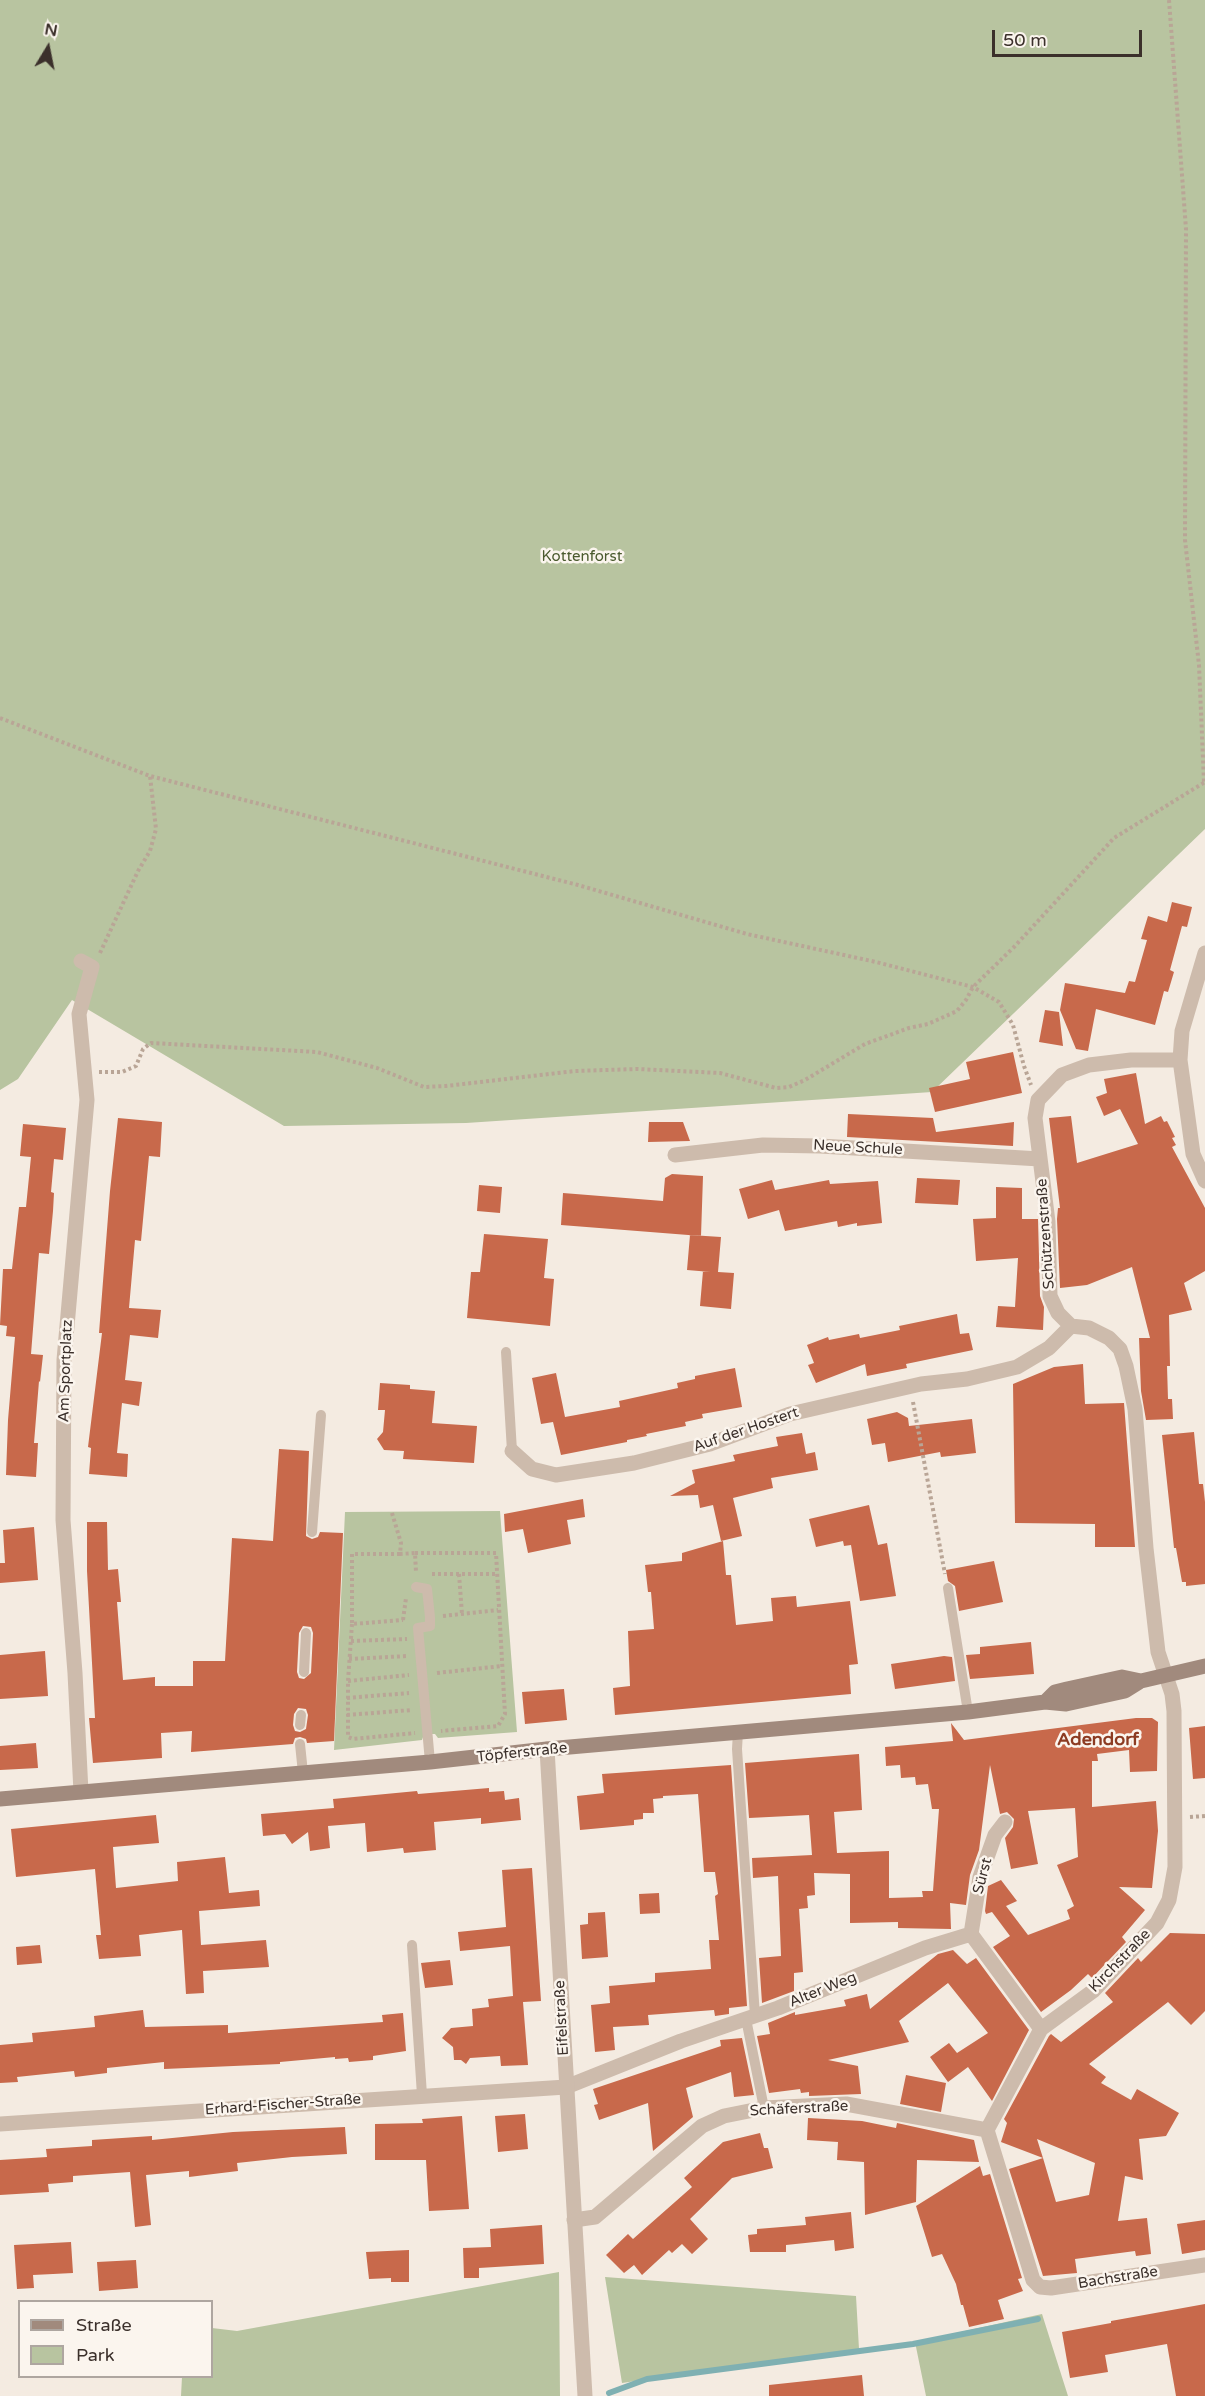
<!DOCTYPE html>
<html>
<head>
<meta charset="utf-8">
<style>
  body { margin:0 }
  #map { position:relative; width:1205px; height:2396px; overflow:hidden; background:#f4ebe1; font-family:"Varela Round",sans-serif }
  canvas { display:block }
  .legend { position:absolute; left:18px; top:2300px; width:195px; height:78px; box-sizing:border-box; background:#fbf5ee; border:2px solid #aea6a0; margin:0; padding:8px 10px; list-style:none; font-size:18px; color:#3b302b }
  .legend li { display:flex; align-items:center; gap:12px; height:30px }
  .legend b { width:30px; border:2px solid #aea6a0 }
  .north { position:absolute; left:18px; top:18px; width:60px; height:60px; -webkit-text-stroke:4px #fbf5ee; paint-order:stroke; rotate:10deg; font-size:16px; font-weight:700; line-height:24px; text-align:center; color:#3b302b }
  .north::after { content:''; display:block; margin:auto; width:21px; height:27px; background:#3b302b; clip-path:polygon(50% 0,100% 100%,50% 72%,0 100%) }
  .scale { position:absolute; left:992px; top:30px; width:150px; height:27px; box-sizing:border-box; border:3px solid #3b302b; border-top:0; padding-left:8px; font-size:18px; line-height:21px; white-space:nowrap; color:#3b302b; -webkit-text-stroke:4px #fbf5ee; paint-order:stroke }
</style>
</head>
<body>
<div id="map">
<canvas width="1205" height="2396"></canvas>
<ul class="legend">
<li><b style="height:8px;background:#a18a7d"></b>Straße</li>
<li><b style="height:16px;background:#b8c4a0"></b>Park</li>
</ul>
<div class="north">N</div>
<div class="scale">50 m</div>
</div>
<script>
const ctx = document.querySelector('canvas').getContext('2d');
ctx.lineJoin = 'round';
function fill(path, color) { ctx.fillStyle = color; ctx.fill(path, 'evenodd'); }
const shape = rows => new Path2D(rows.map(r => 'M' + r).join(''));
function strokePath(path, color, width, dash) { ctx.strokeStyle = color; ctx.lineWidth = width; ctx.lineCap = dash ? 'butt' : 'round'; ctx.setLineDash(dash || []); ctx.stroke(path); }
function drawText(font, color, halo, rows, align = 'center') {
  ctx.font = font + ' "Varela Round",sans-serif'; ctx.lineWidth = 5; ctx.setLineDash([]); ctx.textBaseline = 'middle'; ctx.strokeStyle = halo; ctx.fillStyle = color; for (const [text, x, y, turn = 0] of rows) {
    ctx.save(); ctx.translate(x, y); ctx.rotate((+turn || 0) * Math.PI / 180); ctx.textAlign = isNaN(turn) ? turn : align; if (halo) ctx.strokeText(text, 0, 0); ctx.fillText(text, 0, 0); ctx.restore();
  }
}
const green = shape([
  [0,0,1205,0,1205,829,932,1092,466,1123,284,1126,72,1000,18,1079,0,1090],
  [500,1511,517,1732,438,1738,435,1734,424,1734,422,1740,334,1750,345,1512],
  [559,2272,560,2396,181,2396,182,2377,212,2376,212,2328,237,2331],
  [605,2277,856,2296,859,2349,622,2383],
  [1042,2314,1068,2396,926,2396,915,2342]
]);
const stream = shape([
  [609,2393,647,2379,913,2344,1038,2319]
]);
const building = shape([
  [1172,902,1192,907,1187,927,1182,926,1170,970,1174,972,1168,992,1164,991,1155,1025,1096,1009,1088,1051,1076,1049,1060,1010,1065,983,1125,993,1129,981,1135,982,1147,940,1141,939,1148,916,1167,922],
  [1045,1010,1059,1012,1063,1046,1039,1042],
  [1013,1052,1022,1093,935,1112,929,1088,970,1079,966,1062],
  [1136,1073,1145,1124,1161,1116,1164,1122,1167,1121,1175,1137,1172,1138,1176,1145,1172,1147,1205,1208,1205,1271,1184,1283,1192,1310,1169,1315,1170,1366,1167,1366,1168,1399,1172,1399,1173,1419,1146,1420,1141,1391,1139,1338,1150,1338,1132,1267,1087,1285,1060,1288,1057,1219,1058,1208,1060,1208,1049,1118,1071,1116,1077,1163,1138,1144,1120,1109,1104,1116,1096,1097,1107,1093,1104,1079],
  [848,1114,933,1118,936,1132,1014,1122,1013,1146,847,1137],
  [118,1118,162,1122,160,1157,149,1156,141,1241,135,1240,129,1308,161,1310,158,1338,130,1335,125,1380,142,1382,139,1406,122,1403,117,1453,128,1454,127,1477,89,1474,91,1448,88,1447,102,1333,99,1333,110,1191],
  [649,1122,683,1122,690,1141,648,1142],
  [23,1124,66,1128,63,1160,54,1159,51,1192,54,1193,53,1211,49,1254,39,1253,31,1354,43,1355,40,1382,39,1381,34,1443,38,1443,36,1477,6,1475,8,1420,15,1337,6,1336,7,1326,0,1325,3,1269,12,1269,19,1207,26,1207,31,1157,20,1156],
  [672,1174,703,1176,701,1236,561,1225,563,1193,663,1201,665,1178],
  [917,1178,960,1180,958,1205,915,1203],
  [772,1180,775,1190,829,1180,830,1184,878,1181,882,1223,857,1226,857,1223,838,1227,837,1221,785,1231,779,1210,748,1219,739,1189],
  [479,1185,502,1187,500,1213,477,1211],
  [996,1187,1022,1188,1022,1219,1038,1219,1040,1296,1044,1307,1043,1330,996,1327,998,1306,1015,1307,1018,1258,976,1261,973,1219,996,1218],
  [484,1234,548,1239,544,1278,554,1279,550,1326,467,1318,471,1272,480,1272],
  [690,1235,721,1237,718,1272,734,1273,731,1309,700,1306,703,1271,711,1272,687,1270],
  [957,1314,960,1334,969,1333,973,1350,906,1364,907,1368,867,1376,865,1364,816,1383,808,1365,814,1363,807,1345,828,1337,829,1340,859,1334,860,1338,900,1330,899,1326],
  [1083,1364,1085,1404,1124,1403,1135,1547,1095,1547,1095,1524,1015,1523,1013,1384,1054,1367],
  [735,1368,742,1407,702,1414,703,1418,685,1422,686,1426,646,1434,647,1436,627,1440,627,1442,561,1455,553,1422,541,1424,532,1378,556,1373,565,1417,620,1407,619,1401,678,1388,677,1383,695,1379,695,1376],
  [380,1383,410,1385,410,1389,435,1391,432,1423,477,1426,474,1463,403,1459,404,1451,384,1450,377,1439,383,1432,385,1410,378,1410],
  [897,1412,908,1418,909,1426,972,1419,976,1453,941,1457,940,1452,888,1462,885,1443,872,1445,867,1419],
  [1194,1432,1199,1484,1203,1484,1205,1502,1205,1584,1186,1586,1186,1582,1182,1582,1176,1548,1174,1548,1162,1435],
  [802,1433,806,1454,815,1452,818,1470,771,1478,773,1488,733,1498,742,1536,721,1541,713,1505,700,1508,698,1495,670,1496,695,1483,692,1470,735,1461,733,1455,778,1446,776,1437],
  [279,1449,309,1451,306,1536,312,1539,318,1537,320,1532,343,1533,334,1741,307,1743,306,1739,300,1737,295,1738,293,1744,191,1752,192,1731,161,1733,162,1758,93,1763,89,1718,95,1718,87,1571,87,1522,107,1522,108,1570,118,1569,121,1602,117,1602,123,1680,155,1677,155,1686,193,1686,193,1661,225,1661,232,1538,273,1541],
  [303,1626,311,1627,313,1633,311,1673,304,1679,299,1678,297,1672,299,1633],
  [298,1708,306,1709,308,1715,306,1729,300,1732,295,1731,293,1725,294,1714],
  [583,1499,585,1517,567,1520,571,1544,528,1553,523,1529,505,1532,504,1514],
  [869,1505,878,1545,887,1543,896,1596,860,1601,851,1545,844,1546,843,1541,816,1547,809,1519],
  [34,1527,38,1580,0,1583,0,1563,5,1563,3,1530],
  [723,1541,726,1575,731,1575,736,1625,773,1621,771,1598,796,1596,797,1607,850,1601,858,1664,849,1665,851,1694,615,1715,613,1688,630,1686,628,1631,654,1629,651,1592,648,1592,645,1565,682,1561,682,1553],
  [994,1561,1003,1602,959,1611,955,1586,948,1581,946,1570],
  [1031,1642,1034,1674,970,1679,966,1655,980,1654,980,1647],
  [45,1651,48,1696,0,1699,0,1655],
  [944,1656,952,1657,955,1681,895,1689,891,1664],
  [564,1689,567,1720,525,1724,522,1692],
  [1136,1718,1152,1718,1158,1722,1157,1771,1130,1772,1129,1750,1097,1754,1098,1761,1092,1761,1092,1807,1156,1801,1158,1831,1152,1888,1119,1887,1145,1910,1122,1937,1126,1942,1092,1978,1088,1974,1071,1990,1041,2012,993,1947,1010,1936,992,1912,986,1914,985,1911,988,1886,1001,1880,1017,1901,1006,1906,1028,1935,1070,1919,1067,1910,1074,1906,1057,1865,1078,1857,1075,1808,1028,1811,1038,1864,1011,1869,1005,1838,1013,1827,1014,1819,1007,1812,1000,1814,990,1765,979,1850,970,1875,966,1905,950,1903,951,1929,898,1928,898,1922,850,1923,850,1874,814,1873,815,1895,807,1896,808,1908,799,1909,803,1972,794,1973,794,1991,762,2003,759,1958,781,1956,778,1876,753,1878,752,1858,812,1855,809,1815,749,1818,745,1763,859,1754,862,1810,834,1812,837,1853,889,1851,889,1898,923,1897,922,1891,933,1891,939,1809,932,1809,928,1784,916,1785,915,1777,901,1778,900,1765,886,1766,885,1747,953,1741,951,1723,964,1740],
  [1205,1726,1205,1778,1193,1779,1189,1728],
  [36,1743,38,1768,0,1770,0,1746],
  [731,1765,747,2006,729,2008,729,2014,715,2016,714,2010,648,2015,649,2025,613,2027,615,2050,595,2052,591,2005,610,2003,609,1986,655,1982,655,1973,711,1969,709,1940,719,1940,715,1896,718,1894,715,1872,704,1872,698,1794,663,1796,663,1798,653,1799,654,1813,643,1813,643,1819,634,1820,634,1825,580,1830,577,1796,604,1793,602,1774],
  [489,1788,489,1792,504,1791,505,1800,519,1798,521,1820,481,1824,481,1818,434,1822,436,1850,404,1853,403,1848,367,1852,365,1823,328,1826,330,1848,310,1851,308,1832,292,1844,285,1834,263,1836,261,1814,334,1808,333,1799,417,1791,418,1794],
  [156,1815,159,1843,113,1847,116,1888,178,1881,177,1862,225,1857,229,1893,259,1890,260,1906,199,1911,201,1945,266,1940,269,1967,203,1971,204,1993,186,1994,182,1930,139,1935,141,1956,99,1959,96,1935,101,1935,95,1869,16,1877,11,1829],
  [532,1868,541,2001,523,2002,528,2065,501,2066,500,2056,470,2058,466,2064,461,2060,454,2060,453,2047,442,2038,451,2028,473,2026,472,2009,489,2007,488,1999,513,1996,510,1946,460,1951,458,1932,506,1927,502,1870],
  [659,1893,660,1913,640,1914,639,1894],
  [605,1912,608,1957,582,1959,580,1925,588,1924,588,1913],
  [1170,1933,1205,1934,1205,2011,1191,2025,1168,2002,1089,2064,1106,2077,1101,2083,1131,2100,1137,2089,1179,2113,1166,2136,1139,2139,1143,2180,1125,2176,1118,2221,1147,2218,1151,2254,1136,2256,1135,2251,1075,2259,1077,2273,1043,2276,1009,2169,1043,2158,1056,2202,1089,2195,1095,2163,1037,2139,1043,2158,1001,2142,1007,2123,1004,2119,1049,2036,1051,2034,1061,2042,1113,2002,1105,1993,1138,1958,1141,1962],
  [40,1945,42,1963,17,1965,16,1947],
  [953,1950,967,1964,976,1958,1029,2030,992,2101,968,2067,948,2082,930,2057,949,2043,957,2053,988,2033,948,1983,899,2021,909,2042,828,2060,858,2066,861,2094,809,2096,809,2092,801,2093,800,2089,769,2093,757,2036,770,2034,768,2023,795,2012,795,2015,846,2006,844,2000,867,1994,870,2009,938,1954],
  [450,1960,453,1985,425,1988,421,1963],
  [143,2010,145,2027,228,2025,228,2033,383,2022,382,2015,403,2013,406,2051,373,2056,373,2060,349,2062,348,2058,335,2059,335,2057,280,2062,280,2064,164,2069,164,2062,107,2068,107,2073,75,2077,74,2071,17,2077,18,2082,0,2083,0,2045,33,2042,32,2033,95,2027,94,2016],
  [742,2038,754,2095,734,2097,731,2072,686,2088,693,2117,653,2151,648,2103,599,2120,594,2105,598,2104,593,2089,721,2046,720,2040],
  [906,2075,946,2083,941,2112,900,2104],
  [525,2114,528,2149,498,2152,495,2116],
  [462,2116,469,2209,429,2211,426,2160,375,2160,375,2124,423,2123,422,2119],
  [808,2118,862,2121,896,2128,897,2123,974,2140,979,2162,917,2160,916,2202,865,2215,864,2162,837,2160,838,2142,807,2140],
  [345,2127,347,2154,292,2157,237,2163,238,2171,189,2177,189,2171,146,2175,151,2225,135,2227,130,2172,73,2176,73,2182,48,2184,49,2192,0,2195,0,2160,47,2157,46,2149,92,2146,92,2140,152,2136,152,2140,233,2132],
  [760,2133,764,2148,768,2148,773,2168,732,2178,690,2219,708,2239,692,2254,682,2244,672,2253,669,2250,642,2275,634,2265,624,2273,606,2255,628,2234,633,2239,692,2187,684,2178,723,2142],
  [980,2166,983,2176,990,2174,1022,2278,1018,2279,1023,2291,998,2300,1004,2319,969,2327,963,2305,961,2305,956,2284,942,2254,932,2257,916,2206],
  [851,2212,854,2248,835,2251,834,2240,786,2245,786,2252,750,2252,748,2235,757,2234,757,2229,806,2225,805,2217],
  [1205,2220,1205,2250,1182,2254,1177,2224],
  [542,2225,544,2264,479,2268,479,2278,464,2278,463,2248,491,2247,490,2229],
  [71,2242,73,2273,33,2275,34,2288,17,2289,14,2245],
  [409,2250,409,2282,391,2282,391,2278,369,2279,366,2252],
  [136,2260,138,2288,99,2291,97,2262],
  [1205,2304,1205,2396,1176,2396,1167,2344,1105,2355,1108,2372,1070,2378,1062,2332,1111,2323,1111,2321],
  [862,2375,864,2396,769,2396,769,2385]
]);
const path = shape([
  [1169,0,1186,229,1185,540,1199,665,1204,782],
  [0,718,150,776,578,885,747,934,876,962,973,987,999,1002,1013,1025,1024,1066,1031,1085],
  [100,953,138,871,150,851,156,829,150,776],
  [99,1072,122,1072,136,1066,143,1049,151,1043,317,1052,377,1068,424,1087,446,1086,575,1071,637,1069,720,1073,776,1088,789,1087,805,1080,865,1044,909,1028,928,1024,957,1011,966,1000,973,987,1015,946,1114,838,1205,782],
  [913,1402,945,1574],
  [392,1513,401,1543,400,1554,415,1553,416,1572],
  [415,1553,496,1553,505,1714,498,1726,441,1731],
  [400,1554,352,1554,352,1624,403,1620],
  [432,1574,497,1574],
  [459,1574,462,1614],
  [443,1616,498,1610],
  [403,1620,406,1598],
  [352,1624,348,1681,348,1737,353,1739,415,1733],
  [351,1641,407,1639],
  [349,1659,408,1656],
  [437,1673,502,1666],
  [348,1681,409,1675],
  [347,1698,409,1693],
  [347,1715,412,1710],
  [1190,1817,1205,1816]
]);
const service = shape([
  [506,1352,512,1451],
  [312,1532,321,1415],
  [416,1587,427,1589,430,1617,430,1626,418,1628,430,1762],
  [948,1588,968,1712],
  [304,1672,306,1633],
  [300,1725,301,1715],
  [738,1732,737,1749,755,2016],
  [300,1744,303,1773],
  [412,1945,422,2095],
  [746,2019,764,2108]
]);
const minor = shape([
  [1205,953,1182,1031,1180,1060,1193,1154,1205,1181],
  [81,961,92,967,79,1014,87,1100,64,1360,63,1520,75,1673,81,1792],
  [1180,1060,1131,1060,1089,1065,1062,1075,1038,1100,1035,1118,1048,1222,1050,1296,1058,1313,1071,1326,1089,1328,1109,1338,1120,1349,1126,1366,1135,1409,1146,1548,1158,1652,1172,1694,1174,1711,1175,1867,1169,1900,1157,1923,1093,1991,1041,2029,987,2130,1033,2280,1040,2287,1051,2288,1205,2265],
  [675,1155,763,1145,820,1146,1040,1159],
  [512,1451,532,1469,556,1475,634,1463,710,1444,790,1414,921,1384,967,1379,1017,1367,1049,1348,1071,1326],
  [971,1934,980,1877,995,1835,1005,1822],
  [0,2124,566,2087,681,2041,778,2008,925,1948,971,1934,1041,2029],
  [574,2220,595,2217,702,2126,724,2116,764,2108,846,2104,987,2130]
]);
const tertiary = shape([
  [547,1749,585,2396]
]);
const secondary = shape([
  [1045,1702,1055,1692,1067,1689,1122,1677,1141,1681],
  [0,1799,430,1762,547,1749,968,1712,1045,1702,1066,1704,1125,1691,1141,1681,1205,1666]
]);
const parkNames = [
  ["Kottenforst",582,557]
];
const streetNames = [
  ["Neue Schule",858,1148,3],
  ["Schützenstraße",1046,1234,-94],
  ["Am Sportplatz",66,1371,-88],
  ["Auf der Hostert",746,1430,-19],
  ["Töpferstraße",522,1753,-6],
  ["Sürst",983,1876,-75],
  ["Kirchstraße",1120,1961,-46],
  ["Alter Weg",823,1990,-22],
  ["Eifelstraße",562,2018,-93],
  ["Erhard-Fischer-Straße",283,2105,-4],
  ["Schäferstraße",799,2109,-3],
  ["Bachstraße",1118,2278,-9]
];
const quarterNames = [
  ["Adendorf",1098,1740]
];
fill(green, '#b8c4a0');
strokePath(stream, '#7fb0b2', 6);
fill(building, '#c8694b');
strokePath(path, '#b9a596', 4, [3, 3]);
strokePath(service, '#cdbbac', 10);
strokePath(minor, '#cdbbac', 15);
strokePath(tertiary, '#cdbbac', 15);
strokePath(secondary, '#a18a7d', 15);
drawText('15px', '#4a5a2e', '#fbf5ee', parkNames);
drawText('15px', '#3b302b', '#fbf5ee', streetNames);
drawText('bold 18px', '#8c3b22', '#fbf5ee', quarterNames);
</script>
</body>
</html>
